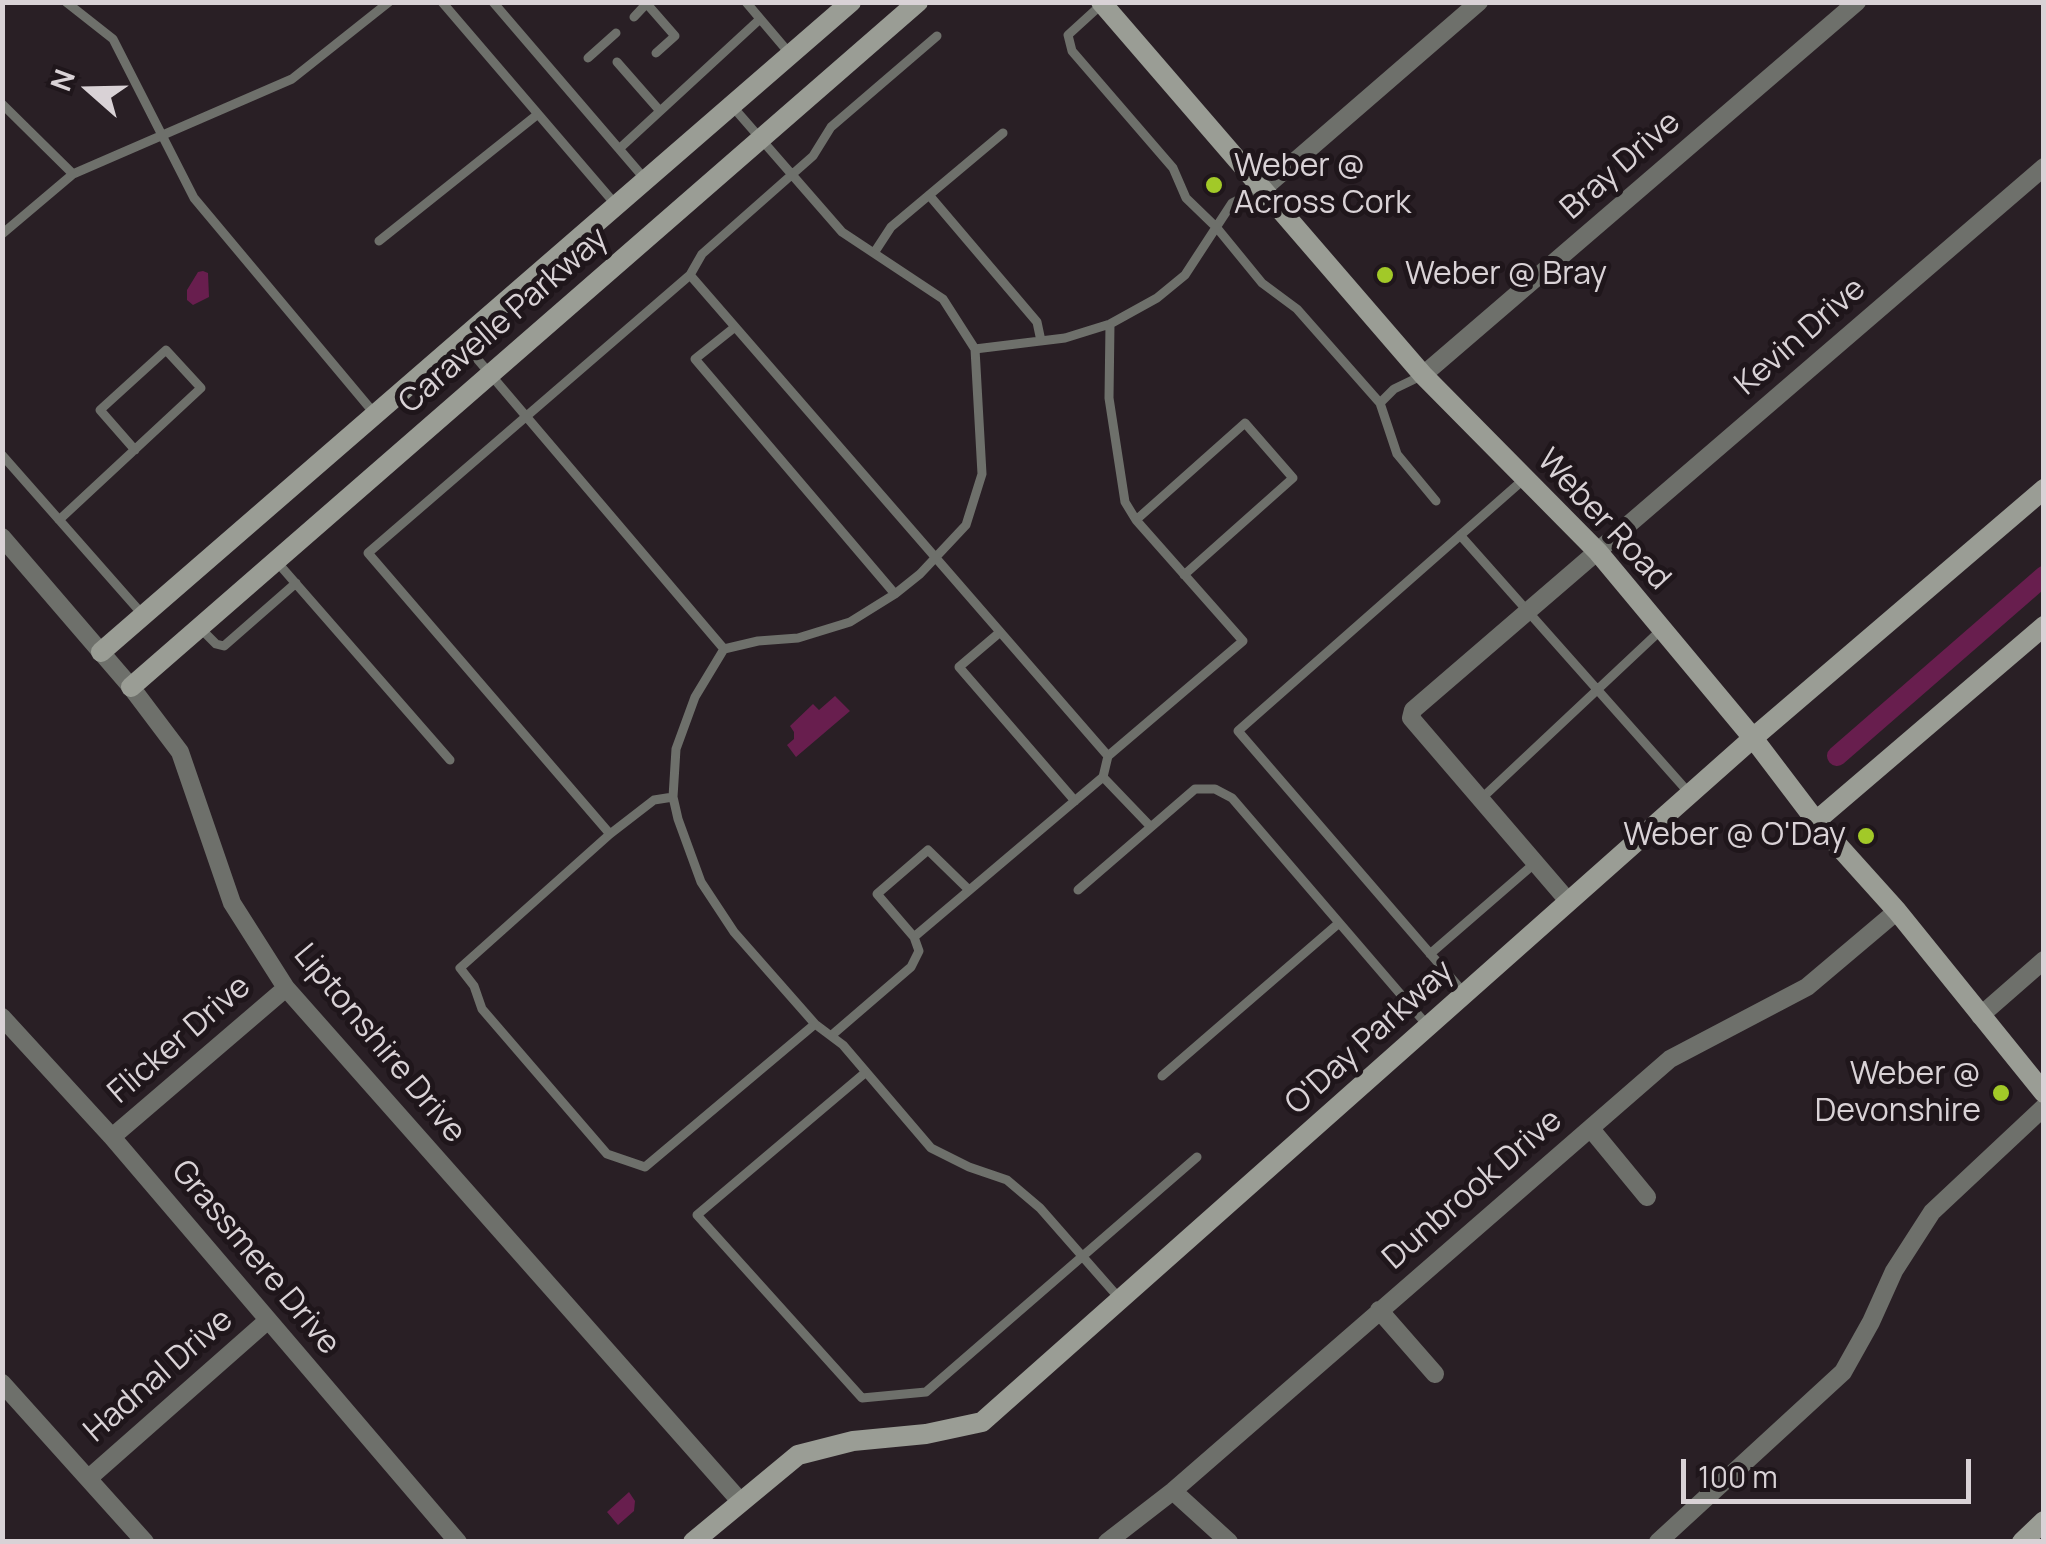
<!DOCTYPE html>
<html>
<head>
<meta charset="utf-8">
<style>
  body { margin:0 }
  #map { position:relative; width:2046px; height:1544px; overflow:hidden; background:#291f25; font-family:Manrope,sans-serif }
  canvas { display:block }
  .frame { position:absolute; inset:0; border:5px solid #d9d2d6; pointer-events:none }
  .north { position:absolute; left:40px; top:40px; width:100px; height:100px; -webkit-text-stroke:8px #1f161b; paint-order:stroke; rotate:290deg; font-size:28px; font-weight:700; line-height:40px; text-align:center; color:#d9d2d6 }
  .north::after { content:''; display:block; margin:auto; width:35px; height:45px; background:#d9d2d6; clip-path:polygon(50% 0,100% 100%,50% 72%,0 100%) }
  .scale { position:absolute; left:1681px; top:1459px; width:290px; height:45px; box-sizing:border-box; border:5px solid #d9d2d6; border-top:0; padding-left:12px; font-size:30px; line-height:35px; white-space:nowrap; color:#d9d2d6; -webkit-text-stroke:8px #1f161b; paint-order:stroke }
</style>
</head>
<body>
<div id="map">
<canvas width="2046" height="1544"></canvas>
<div class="frame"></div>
<div class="north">N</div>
<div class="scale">100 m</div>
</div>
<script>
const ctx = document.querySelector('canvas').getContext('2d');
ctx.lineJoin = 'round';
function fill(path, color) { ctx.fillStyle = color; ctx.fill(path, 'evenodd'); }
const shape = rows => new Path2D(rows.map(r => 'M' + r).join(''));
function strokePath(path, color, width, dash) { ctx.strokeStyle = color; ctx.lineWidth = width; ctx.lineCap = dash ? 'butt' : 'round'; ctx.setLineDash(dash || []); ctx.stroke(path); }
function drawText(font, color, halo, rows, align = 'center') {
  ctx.font = font + ' Manrope,sans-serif'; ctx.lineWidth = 10; ctx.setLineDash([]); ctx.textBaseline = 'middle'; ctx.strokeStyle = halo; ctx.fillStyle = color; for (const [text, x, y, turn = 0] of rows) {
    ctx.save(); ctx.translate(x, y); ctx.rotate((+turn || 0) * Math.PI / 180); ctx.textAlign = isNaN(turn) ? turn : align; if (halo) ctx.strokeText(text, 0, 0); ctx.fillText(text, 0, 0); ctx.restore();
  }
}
const water = shape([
  [203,271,208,273,209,297,193,305,187,300,187,290,198,272],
  [835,696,850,711,796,757,787,745,794,739,794,732,790,726,813,704,819,710],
  [629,1492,635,1501,634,1511,618,1525,607,1512]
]);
const canal = shape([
  [1837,756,2044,576]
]);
const lane = shape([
  [66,2,113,39,194,198,374,413],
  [442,2,616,205],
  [493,2,644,178],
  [746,2,790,54],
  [647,4,675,36,656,53],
  [1102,4,1068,35,1072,51,1173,168,1186,198,1217,228,1262,283,1297,309,1380,403,1397,454,1436,501],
  [634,17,648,2],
  [937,36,831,127,813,156,702,254,690,275,1108,756],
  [588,58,616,33],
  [617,62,660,111],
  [2,104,73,174],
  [619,149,760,19],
  [929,195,1037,322,1041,341],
  [2,234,73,174,292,79,389,2],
  [379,241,538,114],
  [874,253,891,227,1003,133],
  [735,327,695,359,895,594],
  [462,341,724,649,695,697,676,749,673,797,678,819,701,882,734,932,815,1024,843,1045,931,1148,969,1167,1007,1180,1040,1208,1119,1298],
  [975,349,1065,338,1110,324,1157,298,1185,275,1232,203,1262,188],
  [1380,403,1394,389,1423,375],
  [2,455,143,615],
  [59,520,201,388,166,350,100,410,135,450],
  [1136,520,1245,423,1293,478,1184,575],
  [1460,535,1690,794],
  [277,562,450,760],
  [201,629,216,644,224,646,296,583],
  [999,633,959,667,1075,801],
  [724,649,758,641,798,638,850,622,895,594,920,574,966,525,982,474,975,349,943,299,842,232,733,107],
  [1103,777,1150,826],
  [673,797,654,800,610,834,460,968,474,986,482,1009,607,1154,645,1167,815,1024],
  [1482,798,1662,629],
  [610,834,368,553,690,275],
  [1078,890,1195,789,1215,789,1232,798,1427,1025],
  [914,937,877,894,928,850,969,890],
  [1430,954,1535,863],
  [1465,994,1238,731,1523,480],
  [832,1035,911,967,919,951,914,937,1103,777,1108,756,1243,641,1136,520,1125,502,1109,398,1110,324],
  [866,1072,697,1215,862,1398,926,1392,1197,1157],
  [1162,1076,1339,923]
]);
const street = shape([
  [1264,188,1479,2],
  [1423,375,1857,2],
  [2,537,131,687,180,752,232,903,286,988,740,1501],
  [1569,902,1411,718,1413,710,2044,167],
  [1980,1016,2044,960],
  [2,1017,112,1137,458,1542],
  [1591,1129,1647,1197],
  [112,1137,286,988],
  [1379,1310,1435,1374],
  [2,1383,145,1542],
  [90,1477,267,1321],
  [1173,1491,1229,1542],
  [1107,1542,1173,1491,1670,1059,1807,987,1897,911],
  [1658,1542,1843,1372,1871,1322,1894,1271,1932,1212,2044,1107]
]);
const secondary = shape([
  [1101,2,1423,375,1598,552,1753,738,1816,821,1897,911,2044,1093],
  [101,652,851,2],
  [131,687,918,2],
  [1816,821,2044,626],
  [693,1542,798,1455,853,1441,926,1434,982,1422,1753,738,2044,489],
  [2022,1542,2044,1521]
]);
const markers = [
  [1214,185,10,"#a2c928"],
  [1385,275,10,"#a2c928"],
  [1866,836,10,"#a2c928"],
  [2001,1093,10,"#a2c928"]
];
const streetNames = [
  ["Bray Drive",1621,166,-41],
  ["Caravelle Parkway",504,321,-41],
  ["Kevin Drive",1801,337,-41],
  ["Weber Road",1603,520,47],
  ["O'Day Parkway",1370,1038,-42],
  ["Flicker Drive",180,1040,-41],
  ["Liptonshire Drive",379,1044,50],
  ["Dunbrook Drive",1473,1190,-41],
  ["Grassmere Drive",255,1258,50],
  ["Hadnal Drive",159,1376,-41]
];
const poiNames = [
  ["Weber @",1234,167],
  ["Across Cork",1234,204],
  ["Weber @ Bray",1405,275],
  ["Weber @ O'Day",1846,836,"right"],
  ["Weber @",1981,1075,"right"],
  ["Devonshire",1981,1112,"right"]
];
fill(water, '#681e4e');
strokePath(canal, '#681e4e', 20);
strokePath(lane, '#6e706b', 9);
strokePath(street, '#6e706b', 18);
strokePath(secondary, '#9a9d95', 20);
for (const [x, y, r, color] of markers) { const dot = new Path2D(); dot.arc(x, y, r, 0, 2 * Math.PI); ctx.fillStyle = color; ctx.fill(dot); strokePath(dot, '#1f161b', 4); }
drawText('32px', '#d9d2d6', '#1f161b', streetNames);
drawText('32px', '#d9d2d6', '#1f161b', poiNames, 'left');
</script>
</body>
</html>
